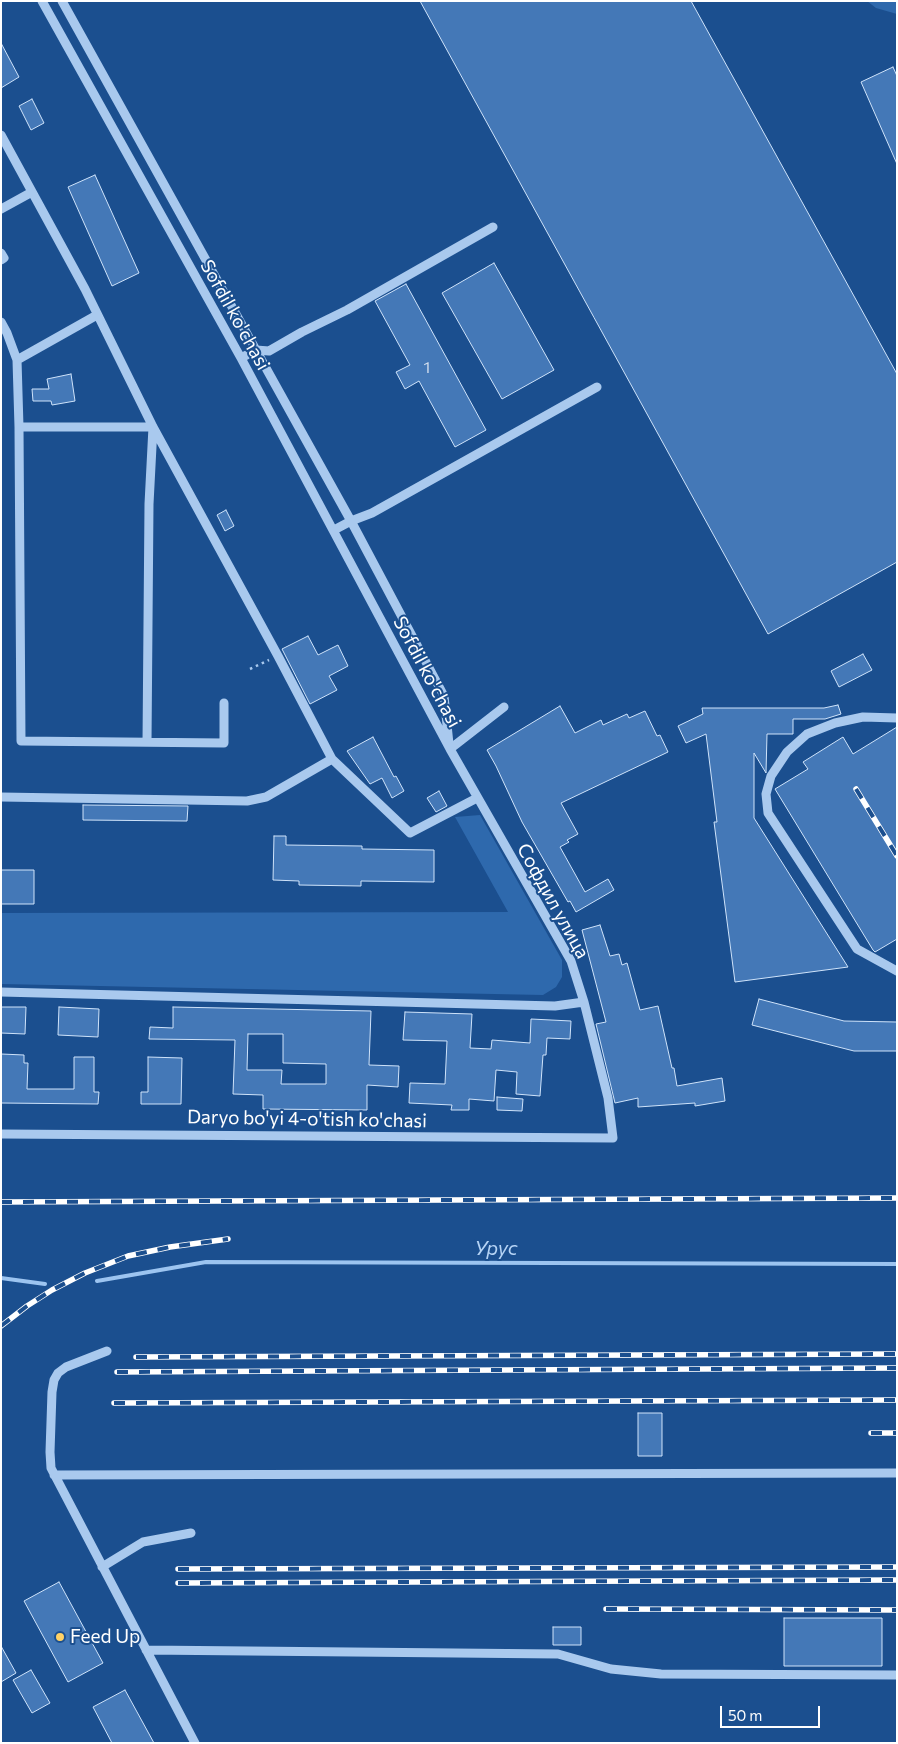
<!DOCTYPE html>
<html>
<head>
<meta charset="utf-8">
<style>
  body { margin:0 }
  #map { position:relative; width:898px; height:1744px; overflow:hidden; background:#1b4f8f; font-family:Commissioner,sans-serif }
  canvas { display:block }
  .frame { position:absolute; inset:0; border:2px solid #fff; pointer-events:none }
  .scale { position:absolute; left:720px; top:1706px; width:100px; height:22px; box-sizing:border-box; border:2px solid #fff; border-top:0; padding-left:6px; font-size:15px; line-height:18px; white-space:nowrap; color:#fff; -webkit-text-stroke:4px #1b4f8f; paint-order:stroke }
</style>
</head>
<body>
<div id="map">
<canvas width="898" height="1744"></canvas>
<div class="frame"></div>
<div class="scale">50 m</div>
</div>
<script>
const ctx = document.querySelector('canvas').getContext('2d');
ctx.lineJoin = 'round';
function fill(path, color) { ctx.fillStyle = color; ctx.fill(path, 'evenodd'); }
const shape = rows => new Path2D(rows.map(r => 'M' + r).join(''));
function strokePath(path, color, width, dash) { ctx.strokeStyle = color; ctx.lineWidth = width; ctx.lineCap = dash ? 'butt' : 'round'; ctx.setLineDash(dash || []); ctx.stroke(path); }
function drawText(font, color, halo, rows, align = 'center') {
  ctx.font = font + ' Commissioner,sans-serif'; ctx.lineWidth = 4; ctx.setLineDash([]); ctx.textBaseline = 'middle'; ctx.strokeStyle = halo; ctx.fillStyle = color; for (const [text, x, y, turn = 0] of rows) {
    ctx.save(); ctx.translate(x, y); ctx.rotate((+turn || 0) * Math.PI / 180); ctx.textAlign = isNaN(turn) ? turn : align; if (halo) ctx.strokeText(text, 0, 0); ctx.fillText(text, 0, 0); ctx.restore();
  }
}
const green = shape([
  [867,1,897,1,897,14,876,8],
  [480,815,562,960,562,977,556,987,543,995,1,984,1,913,508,912,455,817]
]);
const stream = shape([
  [1,1278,45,1284],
  [97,1281,206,1262,897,1264]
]);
const building = shape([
  [420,1,691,1,897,374,897,562,768,634,420,1],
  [1,43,19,77,1,88,1,43],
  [893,67,897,76,897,164,861,82,893,67],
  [32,99,44,123,31,130,19,106,32,99],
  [95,175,139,273,112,286,68,187,95,175],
  [494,263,554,370,502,399,442,293,494,263],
  [406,284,486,430,455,447,419,381,405,389,396,372,410,365,375,301,406,284],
  [71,374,75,401,52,405,51,401,33,401,32,389,49,389,47,379,71,374],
  [226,510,234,526,225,531,217,515,226,510],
  [308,636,318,655,338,645,348,666,329,676,337,690,310,704,282,649,308,636],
  [863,654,872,670,839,687,831,671,863,654],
  [838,705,841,714,825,719,793,719,793,734,767,734,766,773,754,753,754,818,848,967,735,982,714,822,717,822,706,734,686,743,678,726,703,714,702,708,824,708,838,705],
  [560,706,575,733,601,720,603,725,627,714,629,718,645,711,657,736,660,735,668,752,561,803,578,834,567,840,569,842,560,847,585,892,608,879,614,890,576,912,570,901,568,902,522,822,496,766,487,750,560,706],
  [897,727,897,939,875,952,873,950,775,789,808,769,803,762,843,737,853,754,897,727],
  [373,737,394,777,396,776,404,791,392,798,382,778,370,784,347,751,373,737],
  [439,791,447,806,436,812,427,798,439,791],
  [83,805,188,806,187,821,83,820,83,805],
  [274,836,286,836,286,845,362,846,362,849,434,850,434,882,361,881,361,886,299,885,299,881,273,880,274,836],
  [1,870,34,870,34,904,1,904,1,870],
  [600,925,610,956,619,954,622,965,627,963,640,1010,658,1006,672,1068,674,1068,677,1086,722,1078,725,1101,695,1106,695,1103,638,1107,638,1098,615,1103,596,1024,606,1022,582,930,600,925],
  [759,999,844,1021,897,1022,897,1051,854,1051,752,1025,759,999],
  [1,1007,26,1007,25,1034,1,1033,1,1007],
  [59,1007,99,1009,98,1037,58,1035,59,1007],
  [173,1007,371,1011,369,1065,399,1066,398,1087,367,1085,367,1110,263,1109,263,1095,233,1094,235,1040,149,1039,150,1027,173,1028,173,1007],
  [248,1034,283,1034,283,1063,326,1064,326,1084,281,1084,282,1070,247,1070,248,1034],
  [405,1012,472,1014,470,1048,491,1049,492,1040,530,1043,531,1019,571,1021,570,1039,547,1038,546,1055,543,1055,540,1096,516,1094,517,1072,496,1070,494,1101,469,1099,469,1110,451,1110,452,1105,409,1103,410,1083,445,1084,447,1041,403,1040,405,1012],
  [1,1054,24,1055,24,1063,28,1063,27,1089,74,1089,74,1057,94,1057,94,1092,99,1092,98,1104,1,1103,1,1054],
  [148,1057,182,1058,181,1104,141,1104,141,1092,148,1092,148,1057],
  [497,1097,523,1099,522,1111,497,1110,497,1097],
  [638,1413,662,1413,662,1456,638,1456,638,1413],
  [59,1582,103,1663,68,1682,24,1601,59,1582],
  [784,1618,882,1618,882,1666,784,1666,784,1618],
  [553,1627,581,1627,581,1645,553,1645,553,1627],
  [1,1646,16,1673,1,1682,1,1646],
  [31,1670,50,1703,32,1713,13,1680,31,1670],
  [125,1690,154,1743,112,1743,93,1707,125,1690]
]);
const path = shape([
  [250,669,269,660]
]);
const minor = shape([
  [62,1,351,521,444,696,449,744],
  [1,135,85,289,153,427,278,656,332,759,410,833,477,798],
  [1,209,32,192],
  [1,253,4,258,1,260],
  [1,322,7,333,17,360,19,427,21,741,224,743,224,703],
  [241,358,256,350,269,351,302,332,347,310,493,227],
  [17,360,97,315],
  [19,427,153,427,149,504,147,742],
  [334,530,351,521,372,513,597,387],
  [897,718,863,717,835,723,807,734,787,752,771,776,766,794,768,813,857,949,897,971],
  [450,749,504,707],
  [1,797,247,801,266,797,332,759],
  [1,992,555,1006,584,1002],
  [1,1134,613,1138,608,1098,584,1002,571,961,450,749,241,358,42,1],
  [107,1351,66,1367,58,1373,54,1380,52,1392,50,1452,51,1468,195,1743],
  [54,1475,897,1473],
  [102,1567,143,1542,191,1533],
  [146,1650,558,1654,611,1669,661,1674,897,1675]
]);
const rail = shape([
  [856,789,897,856],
  [1,1202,897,1198],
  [1,1326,27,1306,52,1290,85,1273,128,1256,170,1247,228,1239],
  [136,1357,897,1354],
  [117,1372,897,1368],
  [114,1403,897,1400],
  [871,1433,897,1433],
  [178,1569,897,1567],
  [178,1583,897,1580],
  [606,1609,897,1610]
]);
const markers = [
  [60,1637,5,"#ffd166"]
];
const numberNames = [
  ["1",427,368]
];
const streetNames = [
  ["Sofdil ko'chasi",235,315,61],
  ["Sofdil ko'chasi",427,672,62],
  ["Софдил улица",553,901,61],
  ["Daryo bo'yi 4-o'tish ko'chasi",307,1119,1]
];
const poiNames = [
  ["Feed Up",70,1637]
];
const waterNames = [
  ["Урус",496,1248]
];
fill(green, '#2e69ad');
strokePath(stream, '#9cc4f0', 4);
fill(building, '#4478b7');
strokePath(building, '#cfe3fa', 1);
strokePath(path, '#a9c9ee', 2.5, [2.5, 4]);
strokePath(minor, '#a9c9ee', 9);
strokePath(rail, '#fff', 5.5);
strokePath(rail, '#1b4f8f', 4, [11]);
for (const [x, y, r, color] of markers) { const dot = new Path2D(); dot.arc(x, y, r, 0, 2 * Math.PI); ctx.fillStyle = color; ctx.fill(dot); strokePath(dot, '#1b4f8f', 2); }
drawText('16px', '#d0dded', null, numberNames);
drawText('19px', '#fff', '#1b4f8f', streetNames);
drawText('19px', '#fff', '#1b4f8f', poiNames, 'left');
drawText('italic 20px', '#b5d3f5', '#1b4f8f', waterNames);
</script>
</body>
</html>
